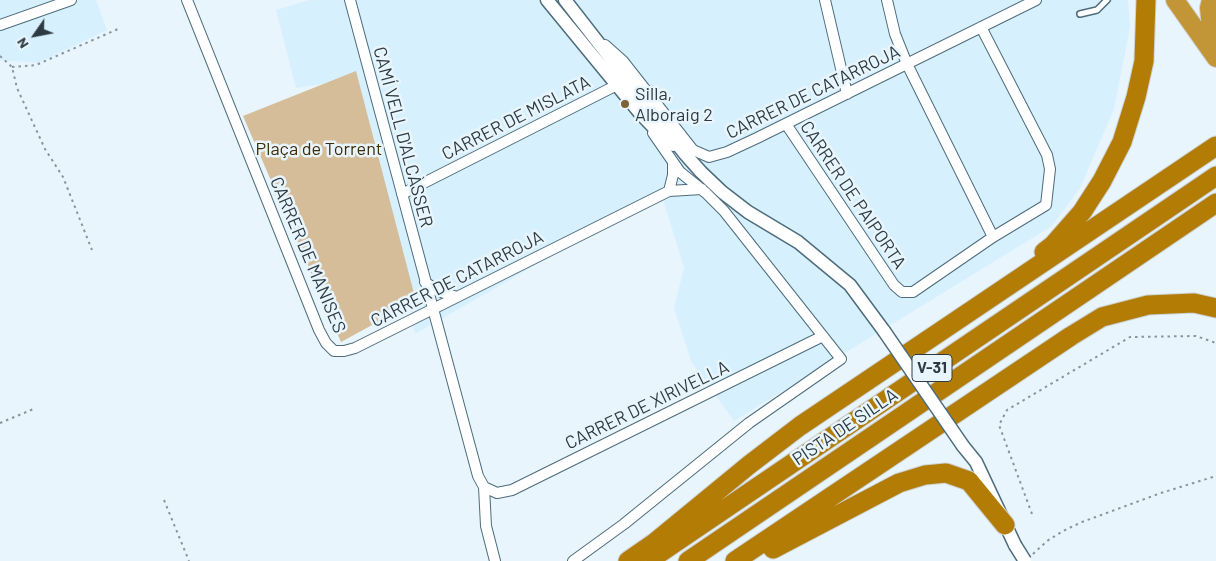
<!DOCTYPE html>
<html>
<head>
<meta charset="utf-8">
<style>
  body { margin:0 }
  #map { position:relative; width:1216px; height:561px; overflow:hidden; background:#e8f5fc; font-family:Barlow,sans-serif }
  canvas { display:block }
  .north { position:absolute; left:10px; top:10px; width:50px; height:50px; -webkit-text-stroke:4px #e8f5fc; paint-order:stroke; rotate:237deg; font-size:14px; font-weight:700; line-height:20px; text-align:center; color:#2d3a42 }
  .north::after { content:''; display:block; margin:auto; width:18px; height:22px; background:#2d3a42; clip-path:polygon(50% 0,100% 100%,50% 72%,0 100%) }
</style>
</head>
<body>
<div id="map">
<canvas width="1216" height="561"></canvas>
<div class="north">N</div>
</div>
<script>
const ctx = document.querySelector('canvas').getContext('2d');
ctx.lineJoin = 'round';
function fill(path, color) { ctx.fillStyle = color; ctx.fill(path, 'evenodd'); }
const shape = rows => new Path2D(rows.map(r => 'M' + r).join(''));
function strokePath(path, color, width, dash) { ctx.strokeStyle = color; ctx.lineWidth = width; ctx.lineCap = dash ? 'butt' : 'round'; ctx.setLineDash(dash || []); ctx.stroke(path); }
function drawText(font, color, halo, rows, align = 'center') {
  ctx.font = font + ' Barlow,sans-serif'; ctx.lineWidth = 5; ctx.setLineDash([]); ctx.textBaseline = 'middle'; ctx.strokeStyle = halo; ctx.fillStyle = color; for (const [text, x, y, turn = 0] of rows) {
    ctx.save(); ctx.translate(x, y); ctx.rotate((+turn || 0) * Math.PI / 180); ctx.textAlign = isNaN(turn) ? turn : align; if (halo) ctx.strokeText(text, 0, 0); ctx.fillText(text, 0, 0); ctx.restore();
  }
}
const built = shape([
  [0,0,96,0,107,30,38,63,0,60],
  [310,0,1128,0,1130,27,1114,109,1080,188,1052,226,734,421,691,361,674,308,684,268,663,199,560,251,415,334,358,79,296,88,276,10]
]);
const green = shape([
  [356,71,416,301,341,342,243,116]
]);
const path = shape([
  [0,56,12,67,17,88,45,149,63,177,92,250],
  [12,67,36,65,118,29],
  [0,423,36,408],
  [164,500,189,561],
  [1032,514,999,425,1007,410,1130,337,1196,336,1216,343],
  [1033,554,1047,541,1063,531,1082,522,1161,493,1216,476]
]);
const service = shape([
  [1080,14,1097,10,1107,0]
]);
const minor = shape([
  [187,0,319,330,326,343,334,351,344,351,355,348,669,191,702,189],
  [350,0,478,476,484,487,497,493,512,490,823,336],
  [825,0,847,94],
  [887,0,895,34,907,64,993,237],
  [0,25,71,0],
  [605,45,623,61,693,150,709,157,727,152,757,138,1036,0],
  [786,124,894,285,902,292,913,292,993,237,1046,205,1050,169,1047,155,981,27],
  [669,191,673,175,673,164],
  [402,194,617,85],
  [425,282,438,291,457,297],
  [484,487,486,526,495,561],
  [573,561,624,524,749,423,841,359,724,211,706,193,680,172,653,133]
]);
const tertiary = shape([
  [547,0,639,112,661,135,673,145],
  [565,0,685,154,701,172,722,192,748,212,798,242,850,285,884,331],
  [963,446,976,462,1015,545]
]);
const trunk = shape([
  [1175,0,1216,58],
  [1211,0,1209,8,1212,38,1216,50]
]);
const motorway = shape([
  [1044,252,1053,245,1082,212,1102,181,1122,142,1136,97,1144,61,1146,0],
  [773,549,899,483,925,475,946,473,969,481,1005,525],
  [654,557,1216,176],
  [628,561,654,543,749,465,800,426,1216,146],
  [688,561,1216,203],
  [735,561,1071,336,1102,317,1148,305,1194,303,1216,308]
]);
const tertiaryBridge = shape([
  [884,331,963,446],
  [1015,545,1025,561]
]);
const markers = [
  [625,104,5,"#7e6134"]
];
const shields = [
  [932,368,40]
];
const shieldNames = [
  ["V-31",932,368]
];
const streetNames = [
  ["CARRER DE CATARROJA",813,92,-26],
  ["CARRER DE MISLATA",516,118,-27],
  ["CAMÍ VELL D'ALCÀSSER",403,137,75],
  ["CARRER DE PAIPORTA",853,195,56],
  ["CARRER DE MANISES",308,255,67],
  ["CARRER DE CATARROJA",457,279,-27],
  ["CARRER DE XIRIVELLA",647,405,-26],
  ["PISTA DE SILLA",845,427,-34]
];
const poiNames = [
  ["Silla,",635,94],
  ["Alboraig 2",635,115]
];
const parkNames = [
  ["Plaça de Torrent",319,149]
];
fill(built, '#d7f0fe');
fill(green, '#d5bd99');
strokePath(service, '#4d6c7c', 8);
strokePath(minor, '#4d6c7c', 12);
strokePath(tertiary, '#4d6c7c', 15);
strokePath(trunk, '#cdd0d2', 20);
strokePath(motorway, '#cdd0d2', 21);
strokePath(path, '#88959c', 2, [2.5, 4]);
strokePath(service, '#fff', 5);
strokePath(minor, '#fff', 10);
strokePath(tertiary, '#fff', 12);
strokePath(trunk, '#c29637', 18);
strokePath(motorway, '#b27c05', 19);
strokePath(tertiaryBridge, '#4d6c7c', 15, []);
strokePath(tertiaryBridge, '#fff', 12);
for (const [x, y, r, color] of markers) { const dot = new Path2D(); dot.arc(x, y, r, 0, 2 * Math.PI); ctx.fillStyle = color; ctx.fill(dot); strokePath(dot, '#e8f5fc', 2); }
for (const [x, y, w] of shields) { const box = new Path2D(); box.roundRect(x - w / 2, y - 13.5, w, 27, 4); ctx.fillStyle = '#e8f5fc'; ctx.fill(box); strokePath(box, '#2d3a42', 1); }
drawText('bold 16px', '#2d3a42', null, shieldNames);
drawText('18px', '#2d3a42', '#e8f5fc', streetNames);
drawText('18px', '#2d3a42', '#e8f5fc', poiNames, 'left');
drawText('18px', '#3e2b08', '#e8f5fc', parkNames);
</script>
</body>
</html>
